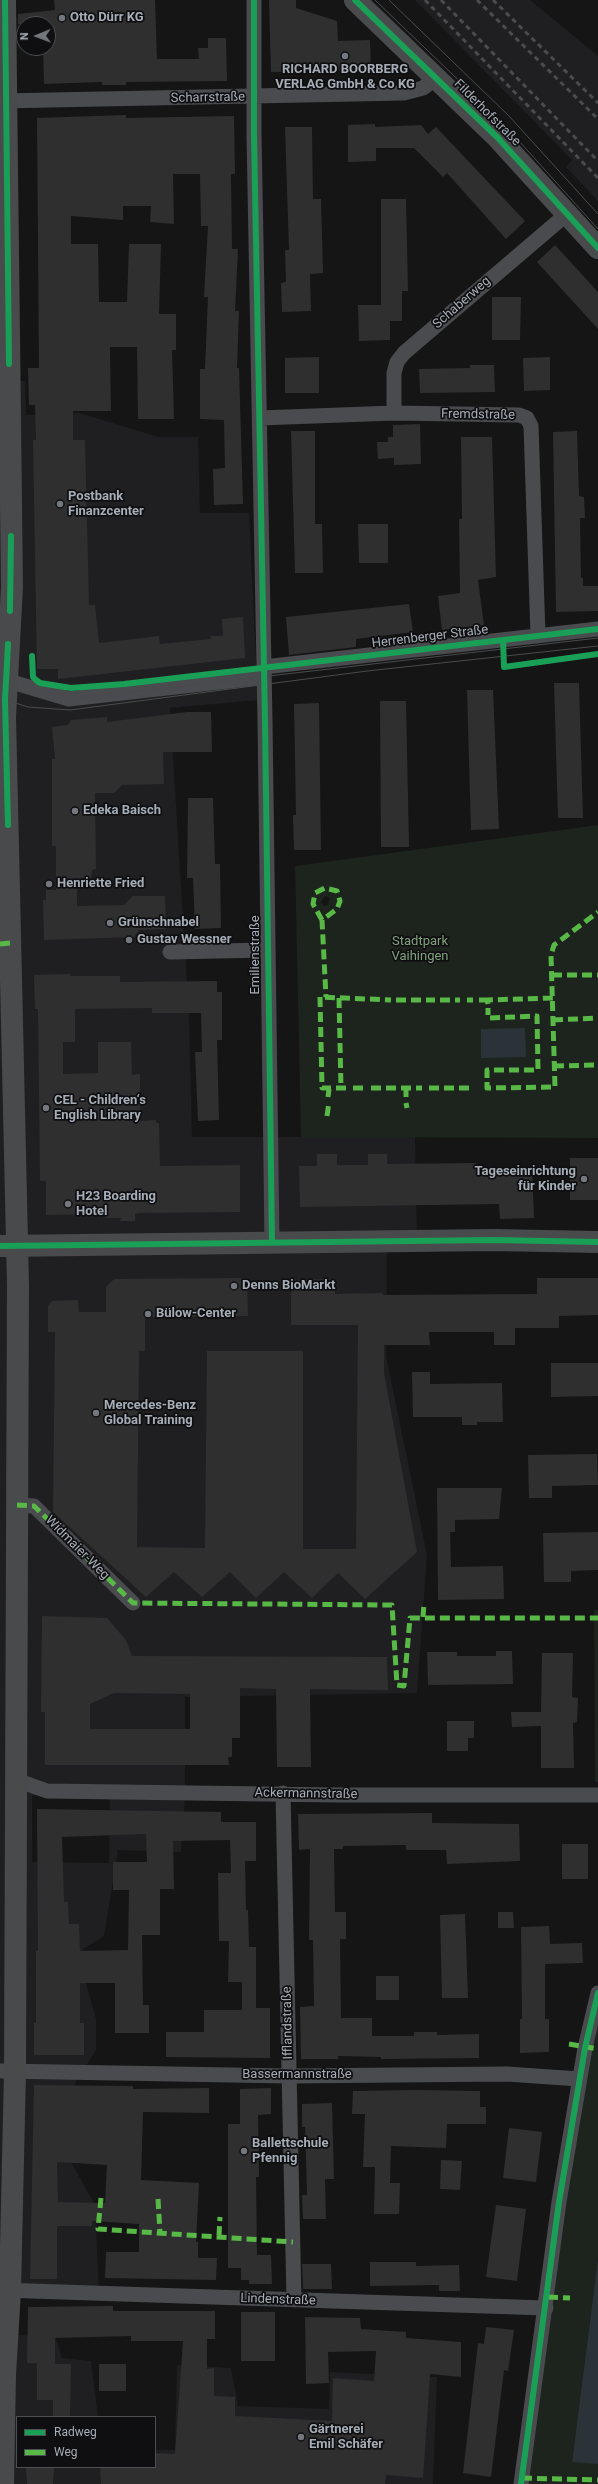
<!DOCTYPE html>
<html>
<head>
<meta charset="utf-8">
<style>
  body { margin:0 }
  #map { position:relative; width:598px; height:2484px; overflow:hidden; background:#151515; font-family:Roboto,sans-serif }
  canvas { display:block }
  .legend { position:absolute; left:16px; top:2416px; width:140px; height:52px; box-sizing:border-box; background:#0f0f11; border:1px solid #4b4e53; margin:0; padding:5px 7px; list-style:none; font-size:12px; color:#a6adb6 }
  .legend li { display:flex; align-items:center; gap:8px; height:20px }
  .legend b { width:20px; border:1px solid #4b4e53 }
  .north { position:absolute; left:16px; top:16px; width:40px; height:40px; box-sizing:border-box; background:#0f0f11; border:1px solid #4b4e53; border-radius:50%; rotate:269deg; font-size:11px; font-weight:700; line-height:16px; text-align:center; color:#a6adb6 }
  .north::after { content:''; display:block; margin:auto; width:14px; height:18px; background:#73787e; clip-path:polygon(50% 0,100% 100%,50% 72%,0 100%) }
</style>
</head>
<body>
<div id="map">
<canvas width="598" height="2484"></canvas>
<ul class="legend">
<li><b style="height:5px;background:#1a9f57"></b>Radweg</li>
<li><b style="height:5px;background:#58b947"></b>Weg</li>
</ul>
<div class="north">N</div>
</div>
<script>
const ctx = document.querySelector('canvas').getContext('2d');
ctx.lineJoin = 'round';
function fill(path, color) { ctx.fillStyle = color; ctx.fill(path, 'evenodd'); }
const shape = rows => new Path2D(rows.map(r => 'M' + r).join(''));
function strokePath(path, color, width, dash) { ctx.strokeStyle = color; ctx.lineWidth = width; ctx.lineCap = dash ? 'butt' : 'round'; ctx.setLineDash(dash || []); ctx.stroke(path); }
function drawText(font, color, halo, rows, align = 'center') {
  ctx.font = font + ' Roboto,sans-serif'; ctx.lineWidth = 3.5; ctx.setLineDash([]); ctx.textBaseline = 'middle'; ctx.strokeStyle = halo; ctx.fillStyle = color; for (const [text, x, y, turn = 0] of rows) {
    ctx.save(); ctx.translate(x, y); ctx.rotate((+turn || 0) * Math.PI / 180); ctx.textAlign = isNaN(turn) ? turn : align; if (halo) ctx.strokeText(text, 0, 0); ctx.fillText(text, 0, 0); ctx.restore();
  }
}
const built = shape([
  [415,0,530,0,598,56,598,201,566,167,572,160],
  [0,381,25,381,26,415,79,413,159,437,198,437,200,513,249,513,258,700,170,708,189,1016,192,1137,415,1137,417,1245,387,1246,386,1356,427,1555,417,1693,185,1697,185,1795,181,1852,118,1850,104,1936,83,1949,86,1983,96,2019,96,2050,75,2083,71,2162,95,2205,99,2291,16,2289,15,2335,55,2336,62,2358,91,2361,98,2417,17,2417,17,2467,155,2467,155,2450,175,2450,177,2365,231,2368,238,2406,329,2409,330,2372,437,2377,433,2484,0,2484],
  [48,1794,110,1795,109,1863,32,1862,32,1796]
]);
const green = shape([
  [598,825,598,1138,301,1137,295,866],
  [325,896,330,898,328,905,324,906,321,902],
  [594,1610,598,1610,598,1782,595,1782],
  [598,2025,598,2258,572,2461,598,2464,598,2484,525,2484,585,2074]
]);
const water = shape([
  [525,1028,526,1057,481,1058,481,1029],
  [598,2258,598,2464,572,2462]
]);
const building = shape([
  [54,0,155,0,157,59,199,59,198,48,208,48,208,38,226,38,227,81,126,82,126,85,102,85,102,82,44,84,43,48,48,48,48,24,18,24,18,14,55,10],
  [269,0,296,0,296,8,337,21,338,41,370,40,371,70,271,72],
  [126,115,126,118,234,116,235,174,231,174,232,249,238,249,235,311,239,311,237,368,239,368,243,504,214,505,213,469,225,468,224,420,200,419,200,369,205,369,208,297,204,297,208,226,201,226,200,174,173,174,174,224,150,222,151,206,123,206,123,220,71,216,71,244,98,244,99,302,127,302,129,244,161,244,159,314,176,314,176,350,172,350,174,419,138,419,137,347,110,347,111,411,73,411,73,440,85,440,89,605,95,605,99,643,159,636,160,644,211,639,210,636,223,636,222,619,243,617,245,658,58,679,58,669,37,669,33,440,36,440,35,405,29,405,28,368,39,368,37,118],
  [375,124,375,127,421,125,428,134,436,127,525,221,506,239,447,173,443,177,414,148,376,148,376,161,348,162,348,125],
  [285,127,312,127,313,199,321,199,323,273,310,274,311,311,282,312,281,283,286,282,285,250,289,250],
  [381,199,406,199,408,291,402,291,402,321,390,321,390,340,359,341,358,305,381,305],
  [555,245,598,292,598,329,537,262],
  [492,297,521,297,520,340,492,340],
  [319,357,319,393,285,393,285,358],
  [550,357,550,390,524,391,523,358],
  [470,365,494,365,495,392,420,393,419,369,470,368],
  [420,424,421,464,394,465,394,458,378,459,377,442,388,442,388,437,393,437,393,425],
  [291,431,315,431,315,524,322,524,323,573,295,573],
  [577,431,579,496,584,497,585,518,580,518,581,578,583,578,583,586,598,586,598,611,556,612,553,432],
  [461,437,492,437,496,577,478,580,484,625,442,630,438,596,460,593,459,519,462,519],
  [358,524,388,524,388,563,359,563],
  [409,604,413,632,356,639,356,647,289,655,286,617],
  [554,683,579,683,583,818,558,818],
  [467,690,493,690,499,829,471,830],
  [380,701,406,701,409,847,381,847],
  [319,703,321,850,294,850,293,815,296,815,294,704],
  [187,712,211,712,212,752,163,752,164,784,122,785,114,793,95,793,96,869,92,870,91,878,77,879,77,906,124,905,133,896,165,896,166,929,139,930,134,937,44,940,43,900,46,900,46,890,56,890,56,846,52,846,52,759,55,759,52,727,68,725,71,720,107,717,107,722],
  [188,798,213,798,215,864,220,864,221,928,195,929,193,878,187,878],
  [70,974,70,976,120,976,120,982,217,981,217,992,222,992,222,1040,217,1040,219,1120,198,1121,195,1052,202,1052,201,1013,152,1013,152,1008,75,1009,75,1042,63,1042,63,1074,98,1073,98,1042,131,1042,132,1075,140,1074,140,1121,156,1120,156,1123,159,1123,160,1166,240,1165,240,1212,138,1213,135,1214,135,1221,120,1221,121,1218,105,1218,103,1214,46,1215,46,1181,40,1181,38,1009,35,1009,34,975],
  [317,1154,337,1154,337,1165,368,1165,368,1154,387,1154,387,1164,476,1163,476,1170,532,1168,534,1218,500,1219,499,1204,300,1207,299,1166,317,1166],
  [570,1158,598,1158,598,1200,570,1200],
  [247,1278,248,1316,145,1317,145,1351,139,1351,137,1547,205,1548,207,1351,303,1351,303,1549,356,1549,358,1325,291,1325,291,1280,335,1279,335,1294,383,1293,383,1295,537,1294,537,1278,598,1278,598,1315,559,1316,559,1328,515,1328,515,1345,494,1345,494,1332,429,1332,430,1345,384,1345,384,1373,417,1552,365,1599,338,1573,312,1598,284,1572,256,1598,230,1572,202,1597,174,1572,146,1597,53,1512,55,1332,48,1332,48,1306,52,1301,78,1300,79,1312,106,1312,106,1287,114,1279],
  [551,1363,598,1363,598,1396,551,1397],
  [412,1372,430,1372,430,1384,502,1383,503,1422,477,1422,477,1425,462,1425,462,1417,413,1417],
  [597,1454,598,1485,552,1486,552,1498,529,1498,528,1455],
  [437,1488,502,1488,499,1519,455,1520,455,1532,450,1532,451,1567,503,1566,504,1599,438,1600],
  [598,1532,598,1570,571,1571,571,1582,544,1582,543,1533],
  [42,1616,107,1618,126,1640,132,1656,387,1657,388,1690,310,1689,311,1767,277,1767,276,1689,240,1688,240,1738,232,1738,232,1757,228,1757,229,1765,45,1765,45,1712,41,1712],
  [114,1693,190,1694,190,1729,90,1729,90,1704],
  [496,1651,512,1651,513,1684,428,1685,427,1652,457,1652,457,1656,496,1656],
  [542,1653,573,1653,572,1697,578,1698,577,1722,573,1723,574,1768,541,1768,541,1726,512,1727,511,1712,541,1712],
  [447,1721,474,1721,474,1738,468,1738,468,1751,447,1751],
  [37,1809,221,1812,221,1822,256,1822,256,1861,245,1861,246,1910,248,1910,249,1947,256,1947,256,2008,270,2008,270,2058,166,2057,166,2032,204,2032,204,2010,242,2010,242,1982,228,1982,229,1941,219,1941,218,1873,231,1873,230,1840,173,1841,174,1889,160,1889,160,1935,142,1935,143,2005,149,2005,149,2033,115,2033,115,1983,80,1983,80,2023,84,2023,84,2055,34,2055,34,2023,36,2023,36,1951,38,1951],
  [146,1834,147,1862,113,1862,113,1890,129,1890,128,1950,80,1951,79,1924,69,1924,68,1902,64,1902,62,1837],
  [432,1813,432,1823,519,1824,520,1861,447,1864,446,1850,406,1850,406,1845,343,1846,343,1849,334,1849,335,1912,346,1912,346,1939,340,1939,341,2018,372,2018,372,2036,414,2036,414,2032,437,2032,437,2035,479,2034,479,2058,381,2059,381,2057,338,2056,338,2059,301,2059,300,2007,314,2006,313,1940,309,1940,310,1849,299,1850,298,1814],
  [562,1844,588,1844,588,1879,562,1879],
  [498,1912,513,1912,514,1928,498,1928],
  [465,1914,468,1998,442,1998,440,1915],
  [549,1926,550,1944,582,1943,583,1963,545,1964,545,2019,549,2019,549,2052,520,2053,520,2019,522,2019,521,1927],
  [376,1976,399,1976,399,2000,376,2000],
  [34,2085,133,2086,133,2089,209,2088,209,2113,143,2112,141,2180,199,2183,196,2242,198,2242,198,2258,217,2258,216,2280,105,2278,106,2252,139,2252,139,2224,92,2221,92,2226,57,2226,57,2279,30,2279],
  [57,2162,107,2165,105,2203,58,2202],
  [271,2088,271,2114,258,2115,259,2177,256,2177,257,2255,271,2255,272,2284,249,2284,249,2280,241,2280,241,2268,228,2268,228,2124,240,2124,240,2089],
  [416,2090,480,2091,480,2107,486,2107,486,2124,447,2124,446,2148,391,2146,390,2183,400,2183,399,2214,374,2214,375,2167,363,2167,365,2114,352,2114,353,2091],
  [332,2103,334,2179,325,2179,326,2219,303,2219,302,2195,307,2195,305,2127,302,2127,302,2104],
  [509,2128,542,2132,536,2182,503,2178],
  [441,2160,462,2161,460,2190,440,2189],
  [496,2205,526,2209,517,2281,486,2277],
  [370,2262,416,2262,416,2266,459,2265,460,2291,439,2291,439,2285,370,2286],
  [302,2264,331,2264,332,2289,303,2289],
  [113,2306,113,2311,215,2311,215,2339,207,2339,207,2369,214,2368,214,2396,235,2397,235,2416,332,2421,333,2378,374,2381,376,2351,328,2352,329,2383,306,2384,305,2317,360,2318,361,2329,406,2332,406,2338,461,2342,461,2377,430,2374,423,2478,386,2475,385,2484,101,2484,100,2467,155,2467,155,2453,175,2454,183,2341,131,2341,131,2336,55,2338,55,2364,71,2364,70,2417,53,2417,53,2400,37,2400,37,2363,27,2363,28,2307],
  [241,2312,275,2312,275,2361,241,2361],
  [486,2327,514,2330,508,2371,504,2370,491,2477,463,2473,478,2343,484,2344],
  [99,2364,126,2364,126,2391,99,2391],
  [26,2467,54,2467,53,2484,27,2484]
]);
const street = shape([
  [254,0,254,135,265,720,272,1242],
  [0,101,404,93,423,88,436,78],
  [394,413,394,373,397,362,404,353,568,213],
  [260,418,394,413,519,415,527,418,531,426,538,635],
  [264,667,598,629],
  [5,680,69,699,264,677],
  [170,952,267,950],
  [17,1505,34,1506,133,1603],
  [16,1780,47,1791,339,1795,598,1795],
  [283,1793,294,2300],
  [0,2071,289,2076,507,2074,579,2079],
  [1,2290,546,2308],
  [521,2484,559,2202,585,2048,598,1993]
]);
const secondary = shape([
  [355,0,497,137,598,248],
  [0,1246,493,1240,598,1242],
  [3,2484,5,2374,10,2291,15,2071,18,1285,5,717,12,587,5,0]
]);
const tram = shape([
  [375,0,502,122,598,229],
  [389,0,509,116,598,214],
  [0,674,5,680,39,696,69,699,598,638],
  [0,698,28,707,70,710,367,671,598,646]
]);
const rail = shape([
  [425,0,598,178],
  [441,0,598,161],
  [477,0,598,119],
  [493,0,598,103]
]);
const quiet = shape([
  [322,920,313,904,315,893,325,888,337,891,340,901,337,909,322,920,326,997],
  [0,944,11,943],
  [552,975,598,975],
  [339,998,341,1088],
  [396,1000,435,1000],
  [440,1000,460,1000],
  [467,1000,473,1000],
  [479,1000,487,1000],
  [488,1004,487,1000,553,998],
  [553,1020,598,1018],
  [554,1066,598,1065],
  [487,1078,487,1070,538,1070,537,1016,488,1018,488,1008],
  [487,1082,487,1088,555,1087,551,955,554,945,598,912],
  [346,1088,322,1088,320,997,391,1000],
  [353,1088,367,1088],
  [371,1088,422,1088],
  [406,1088,406,1097],
  [429,1088,472,1088],
  [328,1097,329,1089],
  [406,1103,407,1108],
  [327,1116,329,1102],
  [17,1505,34,1506,133,1603,392,1605,397,1685,404,1686,410,1618,598,1618],
  [423,1617,424,1604],
  [569,2044,598,2049],
  [101,2198,98,2229,293,2242],
  [158,2199,160,2232],
  [219,2236,220,2217],
  [548,2297,570,2298],
  [522,2478,598,2480]
]);
const cycleway = shape([
  [5,0,9,364],
  [254,0,254,135,265,720,272,1242],
  [355,0,497,137,598,248],
  [10,611,11,536],
  [503,640,504,667,598,654],
  [32,656,33,677,36,680,40,683,71,688,124,684,598,629],
  [8,825,5,700,8,644],
  [0,1246,493,1240,598,1242],
  [521,2484,559,2202,585,2048,598,1993]
]);
const markers = [
  [62,18,4,"#73787e"],
  [345,56,4,"#73787e"],
  [60,504,4,"#73787e"],
  [75,811,4,"#73787e"],
  [49,884,4,"#73787e"],
  [110,923,4,"#73787e"],
  [129,940,4,"#73787e"],
  [46,1108,4,"#73787e"],
  [584,1179,4,"#73787e"],
  [68,1204,4,"#73787e"],
  [234,1286,4,"#73787e"],
  [148,1314,4,"#73787e"],
  [96,1413,4,"#73787e"],
  [244,2151,4,"#73787e"],
  [301,2437,4,"#73787e"]
];
const poiNames = [
  ["Otto Dürr KG",70,18],
  ["RICHARD BOORBERG",345,70,"center"],
  ["VERLAG GmbH & Co KG",345,85,"center"],
  ["Postbank",68,497],
  ["Finanzcenter",68,512],
  ["Edeka Baisch",83,811],
  ["Henriette Fried",57,884],
  ["Grünschnabel",118,923],
  ["Gustav Wessner",137,940],
  ["CEL - Children‘s",54,1101],
  ["English Library",54,1116],
  ["Tageseinrichtung",576,1172,"right"],
  ["für Kinder",576,1187,"right"],
  ["H23 Boarding",76,1197],
  ["Hotel",76,1212],
  ["Denns BioMarkt",242,1286],
  ["Bülow-Center",156,1314],
  ["Mercedes-Benz",104,1406],
  ["Global Training",104,1421],
  ["Ballettschule",252,2144],
  ["Pfennig",252,2159],
  ["Gärtnerei",309,2430],
  ["Emil Schäfer",309,2445]
];
const streetNames = [
  ["Scharrstraße",208,98,-1],
  ["Filderhofstraße",487,113,45],
  ["Schaberweg",462,303,-41],
  ["Fremdstraße",478,415,1],
  ["Herrenberger Straße",430,637,-7],
  ["Emilienstraße",256,955,-90],
  ["Widmaier-Weg",77,1548,45],
  ["Ackermannstraße",306,1794,1],
  ["Ifflandstraße",288,2023,-91],
  ["Bassermannstraße",297,2075],
  ["Lindenstraße",278,2300,2]
];
const parkNames = [
  ["Stadtpark",420,942],
  ["Vaihingen",420,957]
];
fill(built, '#1f1f21');
fill(green, '#1d231d');
fill(water, '#2a3438');
fill(building, '#2f2f30');
strokePath(street, '#494b4e', 15);
strokePath(secondary, '#484a4c', 22);
strokePath(tram, '#494b4d', 1);
strokePath(rail, '#494b4d', 3, [5, 4]);
strokePath(quiet, '#58b947', 5, [10, 5]);
strokePath(cycleway, '#1a9f57', 6);
for (const [x, y, r, color] of markers) { const dot = new Path2D(); dot.arc(x, y, r, 0, 2 * Math.PI); ctx.fillStyle = color; ctx.fill(dot); strokePath(dot, '#0f0f11', 1.5); }
drawText('bold 13px', '#a6adb6', '#0f0f11', poiNames, 'left');
drawText('13px', '#a6adb6', '#0f0f11', streetNames);
drawText('13px', '#80a17d', '#0f0f11', parkNames);
</script>
</body>
</html>
